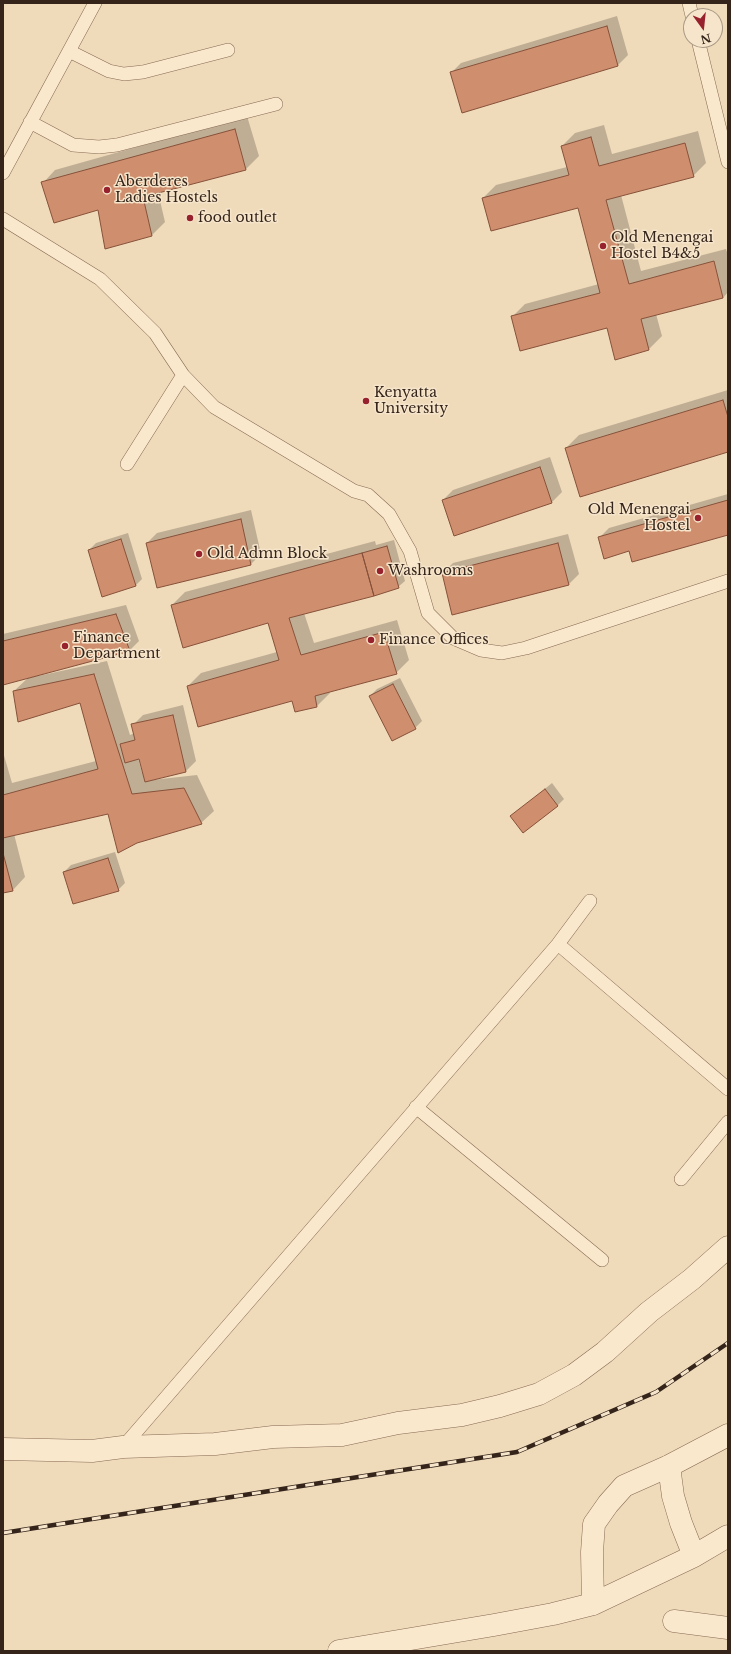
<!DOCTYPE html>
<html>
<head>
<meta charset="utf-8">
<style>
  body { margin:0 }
  #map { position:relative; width:731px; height:1654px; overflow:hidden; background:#efdaba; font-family:"Libre Baskerville",serif }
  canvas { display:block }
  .frame { position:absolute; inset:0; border:4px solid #34241a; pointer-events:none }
  .north { position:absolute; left:683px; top:8px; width:40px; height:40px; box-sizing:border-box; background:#f6e5ca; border:1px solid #a89884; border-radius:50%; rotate:165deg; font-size:11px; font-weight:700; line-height:16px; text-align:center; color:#34241a }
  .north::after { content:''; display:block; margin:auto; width:14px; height:18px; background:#97222e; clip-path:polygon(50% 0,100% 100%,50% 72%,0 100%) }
</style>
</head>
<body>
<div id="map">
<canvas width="731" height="1654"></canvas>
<div class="frame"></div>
<div class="north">N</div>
</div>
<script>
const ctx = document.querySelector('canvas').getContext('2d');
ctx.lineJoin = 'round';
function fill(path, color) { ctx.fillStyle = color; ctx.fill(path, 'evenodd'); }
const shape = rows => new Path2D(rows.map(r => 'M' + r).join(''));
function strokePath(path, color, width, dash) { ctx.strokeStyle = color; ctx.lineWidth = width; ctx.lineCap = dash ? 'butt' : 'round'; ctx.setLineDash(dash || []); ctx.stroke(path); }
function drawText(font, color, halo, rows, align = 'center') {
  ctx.font = font + ' "Libre Baskerville",serif'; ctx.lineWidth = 3; ctx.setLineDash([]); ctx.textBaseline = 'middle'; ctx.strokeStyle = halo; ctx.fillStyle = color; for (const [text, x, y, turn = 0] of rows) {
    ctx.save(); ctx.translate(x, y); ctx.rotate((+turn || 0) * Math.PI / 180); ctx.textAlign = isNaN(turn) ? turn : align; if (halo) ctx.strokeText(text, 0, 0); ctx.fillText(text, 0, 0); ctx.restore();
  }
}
const shadow = shape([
  [617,16,628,55,618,65,462,111,451,73,461,63],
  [247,116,259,156,246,169,158,192,165,222,152,235,106,248,98,208,43,183,55,170],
  [604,125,612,154,698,131,706,163,693,176,621,195,641,271,726,249,728,255,728,292,723,298,656,314,662,336,649,349,616,359,608,327,512,317,525,304,599,284,578,207,483,198,496,185,567,167,562,146,575,133],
  [728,390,728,451,566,448,579,435],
  [550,457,562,492,552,502,443,500,453,490],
  [728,494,728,534,630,550,599,538,609,528],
  [251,510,261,554,251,564,158,587,147,543,157,533],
  [128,533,142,579,136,585,89,550,96,543],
  [568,534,579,574,569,584,443,573,453,563],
  [394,540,405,581,398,587,304,613,314,643,397,620,409,660,396,673,329,691,330,693,317,706,293,700,188,686,201,673,277,652,268,622,172,605,185,592,375,541,376,545],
  [126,605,139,641,129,651,38,674,38,676,107,661,130,735,135,733,133,725,143,715,183,705,196,761,186,771,152,779,152,780,197,775,214,811,201,823,109,813,14,834,25,877,13,890,3,892,3,752,12,783,96,761,80,702,14,691,29,677,3,683,3,634],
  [138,758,140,758,144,771,142,772],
  [400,678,422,721,415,728,370,696,377,689],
  [552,783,564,799,557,806,512,816],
  [115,852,125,883,118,890,64,872,71,865]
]);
const building = shape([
  [607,26,618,66,462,113,450,72,607,26],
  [235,129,246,170,143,197,152,236,105,249,98,210,54,223,41,182,235,129],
  [591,137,599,166,685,143,694,177,606,200,629,284,714,261,723,298,641,319,649,350,615,360,607,328,520,351,511,316,600,293,578,208,491,231,482,198,569,175,561,146,591,137],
  [723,400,728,417,728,452,580,497,565,448,723,400],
  [540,467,552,503,454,536,442,500,540,467],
  [728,500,728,535,632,562,629,551,604,559,598,537,728,500],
  [241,519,251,565,157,588,146,543,241,519],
  [121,539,136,586,102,597,88,550,121,539],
  [558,543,569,585,452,615,442,573,558,543],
  [387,546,399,588,374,596,362,553,387,546],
  [362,553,374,596,289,618,301,655,384,632,397,674,315,696,317,707,295,712,292,701,198,727,187,686,279,660,268,623,183,648,171,605,362,553],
  [116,614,130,651,3,685,3,641,116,614],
  [94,674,132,794,184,788,202,824,137,843,118,853,108,814,3,838,3,795,98,769,80,703,18,722,13,691,94,674],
  [393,684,416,729,392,741,369,696,393,684],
  [173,715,186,772,145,782,139,759,125,763,120,744,135,740,131,724,173,715],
  [545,789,558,806,523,833,510,816,545,789],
  [3,853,13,891,3,893,3,853],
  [108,858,119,891,73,904,63,872,108,858]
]);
const lane = shape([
  [689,3,692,16],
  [698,40,728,162],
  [69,51,109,71,124,74,143,72,228,50],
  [30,122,73,145,99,147,117,145,276,104],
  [3,173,95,3],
  [3,219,100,279,155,333,183,375,214,407,354,491,368,495,389,514,410,551,428,613,453,638,481,650,502,653,526,648,728,581],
  [127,464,183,375],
  [558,944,728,1089],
  [416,1107,602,1260],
  [681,1179,728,1122],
  [123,1447,558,944,590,901]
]);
const street = shape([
  [3,1449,92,1451,123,1447,215,1444,273,1437,342,1435,398,1423,462,1415,500,1406,539,1394,574,1375,605,1352,649,1312,692,1279,728,1247],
  [669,1466,673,1496,681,1523,694,1556],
  [593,1604,592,1552,594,1524,608,1504,624,1486,669,1466,728,1435],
  [674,1621,728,1628],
  [339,1651,494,1625,553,1614,593,1604,694,1556,728,1536]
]);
const rail = shape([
  [3,1533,517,1452,656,1392,728,1343]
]);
const markers = [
  [107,190,4,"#97222e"],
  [190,218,4,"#97222e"],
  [603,246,4,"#97222e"],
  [366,401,4,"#97222e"],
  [698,518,4,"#97222e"],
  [199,554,4,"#97222e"],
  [380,571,4,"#97222e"],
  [371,640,4,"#97222e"],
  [65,646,4,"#97222e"]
];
const poiNames = [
  ["Aberderes",115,182],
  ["Ladies Hostels",115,198],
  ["food outlet",198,218],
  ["Old Menengai",611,238],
  ["Hostel B4&5",611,254],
  ["Kenyatta",374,393],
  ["University",374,409],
  ["Old Menengai",690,510,"right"],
  ["Hostel",690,526,"right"],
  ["Old Admn Block",207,554],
  ["Washrooms",388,571],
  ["Finance",73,638],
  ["Department",73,654],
  ["Finance Offices",379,640]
];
fill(shadow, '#0003');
fill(building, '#cf8e6e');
strokePath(building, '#865139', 1);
strokePath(lane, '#866a54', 14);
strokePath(street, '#866a54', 23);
strokePath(lane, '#fae8cd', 13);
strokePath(street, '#fae8cd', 22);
strokePath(rail, '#34241a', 4.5);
strokePath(rail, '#f6e5ca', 3, [9]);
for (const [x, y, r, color] of markers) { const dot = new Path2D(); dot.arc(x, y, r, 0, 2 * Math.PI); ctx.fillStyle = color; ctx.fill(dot); strokePath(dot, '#f6e5ca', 1.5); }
drawText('14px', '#34241a', '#f6e5ca', poiNames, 'left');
</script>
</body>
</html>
